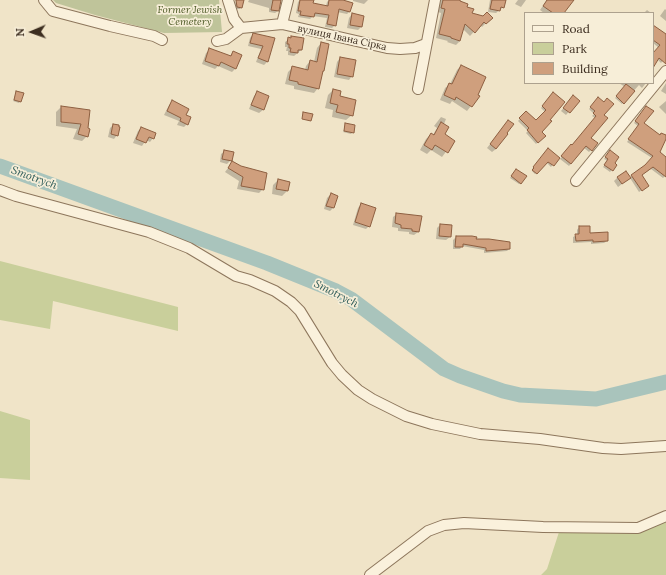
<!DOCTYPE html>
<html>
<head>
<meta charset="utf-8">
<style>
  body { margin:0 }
  #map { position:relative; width:666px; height:575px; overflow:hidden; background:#f0e4c8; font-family:Lora,serif }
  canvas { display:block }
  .legend { position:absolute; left:524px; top:12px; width:130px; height:72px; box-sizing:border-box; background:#f7eed8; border:1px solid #ada18e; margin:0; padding:5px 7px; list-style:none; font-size:12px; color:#3d2e20 }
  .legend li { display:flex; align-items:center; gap:8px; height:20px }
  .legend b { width:20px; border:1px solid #ada18e }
  .north { position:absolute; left:12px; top:12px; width:40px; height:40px; -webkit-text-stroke:3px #f7eed8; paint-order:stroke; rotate:268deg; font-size:11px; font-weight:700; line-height:16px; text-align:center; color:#3d2e20 }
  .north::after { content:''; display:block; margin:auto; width:14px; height:18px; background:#3d2e20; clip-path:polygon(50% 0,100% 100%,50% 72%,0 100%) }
</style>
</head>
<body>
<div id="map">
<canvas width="666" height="575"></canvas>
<ul class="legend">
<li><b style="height:5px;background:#faf1dc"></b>Road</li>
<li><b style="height:11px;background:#c9cf9b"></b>Park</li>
<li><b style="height:11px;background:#cf9f7d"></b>Building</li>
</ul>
<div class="north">N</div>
</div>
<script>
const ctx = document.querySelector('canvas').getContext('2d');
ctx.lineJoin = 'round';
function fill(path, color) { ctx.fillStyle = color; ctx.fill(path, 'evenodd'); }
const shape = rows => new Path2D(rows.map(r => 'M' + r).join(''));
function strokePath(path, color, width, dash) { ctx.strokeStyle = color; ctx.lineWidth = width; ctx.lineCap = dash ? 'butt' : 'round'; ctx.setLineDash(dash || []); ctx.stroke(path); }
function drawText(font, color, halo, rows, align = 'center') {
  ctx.font = font + ' Lora,serif'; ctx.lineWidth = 3.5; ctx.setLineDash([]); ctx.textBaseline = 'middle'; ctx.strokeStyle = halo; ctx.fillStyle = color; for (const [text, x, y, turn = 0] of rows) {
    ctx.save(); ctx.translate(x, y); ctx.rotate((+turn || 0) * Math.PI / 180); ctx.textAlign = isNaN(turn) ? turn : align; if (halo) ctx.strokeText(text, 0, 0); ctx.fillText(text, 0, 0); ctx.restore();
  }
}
const green = shape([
  [0,261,178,307,178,331,53,301,50,329,0,320],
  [0,411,30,420,30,480,0,478],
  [666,521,666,575,541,575,547,569,559,532]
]);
const cemetery = shape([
  [53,0,219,0,222,32,164,33,95,15,56,3]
]);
const shadow = shape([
  [236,0,243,0,240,9,236,9,235,5],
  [249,0,280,0,278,11,275,13,269,12,269,8,248,2],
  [300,0,313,0,312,4,326,6,327,2,329,0,332,0,350,11,347,14,337,12,335,25,332,28,325,27,327,18,313,16,310,19,298,17,299,14,296,13,298,2],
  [353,0,368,0,364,4,353,1],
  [441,0,459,0,466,8,468,22,491,18,482,27,480,25,470,36,463,29,460,41,456,45,447,42,448,41,436,38,441,13,438,12],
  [490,0,505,0,503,7,496,13,488,12],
  [518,0,526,0,521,7,515,4],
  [547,0,572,0,563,13,544,13,540,10],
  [665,9,666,10,666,21,660,16],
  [647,10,651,13,644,13],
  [352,14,361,27,358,30,347,28,349,18],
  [659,33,666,35,666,57,661,63,657,59,653,66,653,54,659,48,653,43,653,41],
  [253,34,274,39,267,62,264,65,256,62,261,49,248,46,250,38],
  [292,37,301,50,294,56,288,55,288,51,286,51,287,47,285,47,285,42],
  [321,43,324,71,322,73,318,88,314,93,294,89,294,86,285,84,288,72,293,67,305,70,306,66,310,61,314,62,317,48],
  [210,50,229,57,233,52,236,68,232,72,218,66,215,69,202,64,206,53],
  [340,58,352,76,349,80,334,77,337,62],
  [461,66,476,95,478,97,467,111,452,101,450,104,440,100,445,88,450,84,457,70],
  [619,83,646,83,642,88,639,85,622,104,615,98,625,87],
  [666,83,666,94,661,91],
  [333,90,352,115,346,120,332,117,333,110,325,108,328,95],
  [16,92,20,101,19,103,13,101],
  [257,93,268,97,263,110,259,113,249,109,254,96],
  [553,94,540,132,544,136,536,144,526,133,528,131,518,121,526,112,536,122,545,112,541,108],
  [598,98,604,103,603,115,590,138,591,150,589,152,584,148,569,166,560,159,595,118,592,116,594,114,589,109],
  [570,100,578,101,566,115,561,111],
  [666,101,666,114,659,107],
  [172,102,187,124,184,127,177,125,179,121,164,115,169,105],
  [61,107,87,129,87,136,82,141,73,139,77,129,56,126,56,112],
  [644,109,643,124,659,136,666,136,659,152,666,165,666,175,663,178,651,169,640,176,646,187,639,192,630,178,618,187,614,181,618,177,629,178,645,166,652,158,627,142,638,126,634,123],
  [441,117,446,119,444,124,444,135,454,141,442,157,431,150,427,154,420,150,426,139,431,134,433,135,437,128,434,126],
  [346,124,353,132,351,134,343,132],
  [113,125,117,135,114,139,108,137,110,128],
  [505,125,496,149,492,152,487,148],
  [141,128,153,138,150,142,146,140,142,146,133,143,138,131],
  [549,150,558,158,551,167,546,162,535,174,532,171,533,170,532,169],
  [225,151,231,160,227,164,220,162,221,154],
  [609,152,613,164,616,165,610,172,603,167,608,161,604,159],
  [232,163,240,167,263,189,259,193,237,189,239,181,225,172],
  [515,171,521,183,519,184,510,178],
  [278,180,289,183,287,191,282,196,272,194,273,185],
  [331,194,333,208,330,211,324,209,327,198],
  [361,204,369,226,366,229,353,225,358,208],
  [397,214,421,217,418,232,414,235,409,234,409,232,398,231,398,228,392,227,393,217],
  [440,225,451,226,450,237,446,240,436,239,437,228],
  [579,227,589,234,607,241,604,243,591,244,591,242,573,243,573,237,577,235,577,230],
  [456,237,475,240,509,249,507,251,484,253,484,250,462,246,460,249,453,249,453,240]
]);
const river = shape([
  [0,166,267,263,336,291,351,299,444,369,460,376,503,391,520,395,596,399,666,382]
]);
const building = shape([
  [236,0,244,0,242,8,237,7,236,0],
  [273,0,281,0,279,11,271,10,273,0],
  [300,0,314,0,313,3,328,6,329,0,343,0,353,3,350,12,339,9,336,26,327,24,329,15,315,13,314,17,300,15,301,11,298,11,300,0],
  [443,0,460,0,460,1,468,4,467,7,474,9,472,13,483,16,487,12,493,18,486,24,484,22,475,33,465,24,460,41,451,38,451,37,439,34,445,9,441,8,443,0],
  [492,0,506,0,504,8,501,7,500,11,490,9,492,0],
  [547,0,574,0,564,13,553,13,543,6,547,0],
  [352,13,364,16,362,27,350,25,352,13],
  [653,25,666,34,666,64,659,58,653,68,653,53,660,45,653,40,653,25],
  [253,33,275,38,268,62,258,58,263,46,250,43,253,33],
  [291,36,304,38,302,50,298,50,298,53,290,52,291,48,289,48,289,44,287,44,288,37,291,38,291,36],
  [321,42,329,44,324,71,323,71,319,89,298,84,298,82,289,80,292,66,308,70,310,60,317,62,321,42],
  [209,48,231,56,233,51,242,55,236,69,221,62,219,66,205,61,209,48],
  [340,57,356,60,353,77,337,74,340,57],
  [461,65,486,77,478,95,480,96,472,107,456,97,455,100,444,95,449,83,452,84,461,65],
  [626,84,635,91,624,104,616,96,626,84],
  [333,89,341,91,340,96,356,100,353,116,336,112,338,105,330,103,333,89],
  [16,91,24,93,21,102,14,100,16,91],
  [257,91,269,96,264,110,251,105,257,91],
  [553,92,565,102,550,120,552,121,542,132,546,136,538,143,527,130,529,128,519,118,526,111,536,120,546,110,542,106,553,92],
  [573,95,580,101,570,113,563,108,573,95],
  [598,97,604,102,607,98,614,104,604,115,608,118,591,138,598,143,592,151,586,146,571,164,561,156,571,144,572,145,596,116,593,113,595,111,590,107,598,97],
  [172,100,189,109,186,115,191,117,188,125,180,121,181,118,167,111,172,100],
  [61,106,90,110,88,128,90,129,88,137,78,134,81,124,61,122,61,106],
  [646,106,654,111,644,123,660,135,661,133,666,135,666,139,660,152,666,157,666,177,653,167,642,175,649,186,642,191,631,175,645,165,653,156,628,139,639,124,635,121,646,106],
  [303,112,313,114,311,121,302,119,303,112],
  [508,120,514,124,507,133,508,134,496,149,490,144,508,120],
  [441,122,449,127,445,134,455,141,448,153,435,145,432,150,424,145,431,133,434,135,441,122],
  [345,123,355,125,354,133,344,131,345,123],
  [113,124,119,125,119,127,120,127,118,136,111,134,113,124],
  [141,127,156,133,154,139,149,137,146,143,136,139,141,127],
  [548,148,560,158,554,166,548,162,537,174,532,170,534,168,533,167,548,148],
  [224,150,234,152,232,161,222,159,224,150],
  [610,150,619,157,615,163,617,165,613,171,604,165,608,159,605,157,610,150],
  [232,161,241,166,267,173,264,190,241,186,243,177,228,168,232,161],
  [516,169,527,176,521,184,511,176,516,169],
  [626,171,631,178,622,184,617,177,626,171],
  [278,179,290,182,288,191,276,189,278,179],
  [331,193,338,196,334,208,326,206,331,193],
  [361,203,376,208,370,227,355,222,361,203],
  [396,213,422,216,419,232,412,231,412,229,401,228,401,225,395,223,396,213],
  [440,224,452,225,451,237,439,236,440,224],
  [579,226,590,226,590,233,608,232,608,241,593,242,593,240,576,241,575,234,579,234,579,226],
  [456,236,472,236,477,237,476,239,489,239,510,242,510,249,486,251,486,248,463,244,463,247,455,247,456,236]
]);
const street = shape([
  [44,0,53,11,110,26,154,36,162,40],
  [228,0,234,19,241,28],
  [282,24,288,0],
  [217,41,226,39,241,28,282,24,387,48,400,49,415,48,426,44],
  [418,89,435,0],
  [576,181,666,71],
  [0,190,16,196,149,232,189,248,236,276,250,280,275,291,291,302,300,311,332,363,342,375,358,390,372,399,406,416,432,424,480,434,540,439,603,448,621,449,666,446],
  [370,575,428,531,444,525,464,523,543,527,638,528,666,516]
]);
const parkNames = [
  ["Former Jewish",190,10],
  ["Cemetery",190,22]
];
const streetNames = [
  ["вулиця Івана Сірка",342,38,12]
];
const waterNames = [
  ["Smotrych",34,178,20],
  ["Smotrych",336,294,27]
];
fill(green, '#c9cf9b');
fill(cemetery, '#bfc49a');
fill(shadow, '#0003');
strokePath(river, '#a9c4bc', 15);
fill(building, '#cf9f7d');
strokePath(building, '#8d5f41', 1);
strokePath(street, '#8d765c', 12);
strokePath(street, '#faf1dc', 10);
drawText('italic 10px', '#4d5a26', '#f7eed8', parkNames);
drawText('10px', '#3d2e20', '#f7eed8', streetNames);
drawText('italic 11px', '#2f5d5a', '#f7eed8', waterNames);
</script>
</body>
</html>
